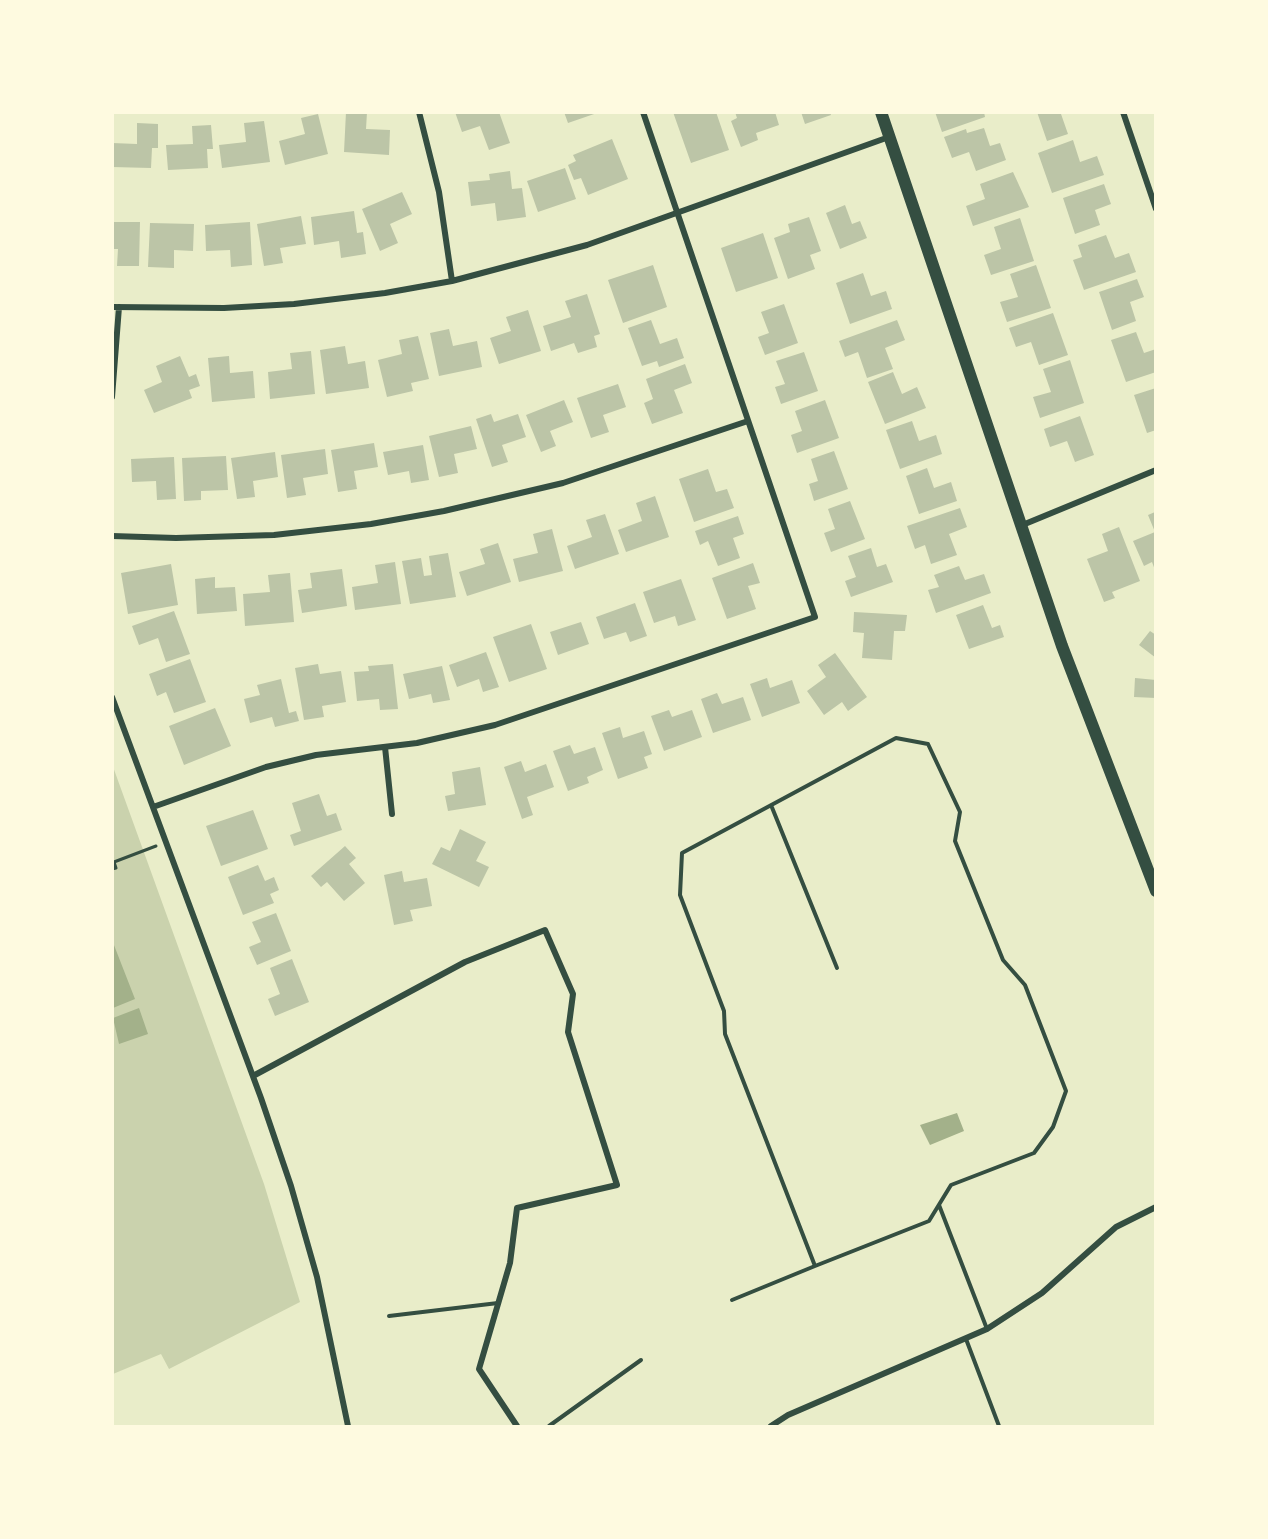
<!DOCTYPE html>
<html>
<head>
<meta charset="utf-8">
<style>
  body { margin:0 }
  #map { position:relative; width:1268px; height:1539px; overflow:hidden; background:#e9edc9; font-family:Lora,serif }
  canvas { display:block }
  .frame { position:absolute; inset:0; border:114px solid #fefae0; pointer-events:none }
</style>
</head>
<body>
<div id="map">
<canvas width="1268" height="1539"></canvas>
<div class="frame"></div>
</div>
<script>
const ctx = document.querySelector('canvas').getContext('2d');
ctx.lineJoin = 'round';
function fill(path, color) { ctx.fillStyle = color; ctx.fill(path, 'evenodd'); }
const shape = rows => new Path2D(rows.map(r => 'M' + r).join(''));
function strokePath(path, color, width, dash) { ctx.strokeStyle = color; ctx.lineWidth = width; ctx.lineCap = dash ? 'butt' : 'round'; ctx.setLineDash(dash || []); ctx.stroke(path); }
const green = shape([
  [112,764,264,1184,300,1302,169,1369,161,1354,113,1374]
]);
const water = shape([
  [112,940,135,999,113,1008,112,1008],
  [139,1008,148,1034,119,1044,113,1018],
  [957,1113,964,1131,930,1145,920,1125]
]);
const building = shape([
  [346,112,367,112,366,129,390,130,389,155,344,152],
  [455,112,499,112,510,143,489,150,480,126,462,132],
  [564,112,597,112,597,113,568,123],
  [673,112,716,112,729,150,691,163],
  [735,112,775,112,779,125,756,133,758,140,741,147,731,121,737,118],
  [801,112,830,112,831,115,805,124],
  [935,112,984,112,985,117,942,132],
  [1037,112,1065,112,1061,114,1068,134,1047,141],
  [318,114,328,154,285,165,279,141,305,134,301,118],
  [264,121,270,162,222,168,219,145,246,142,244,123],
  [137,123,158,124,158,148,152,148,151,168,112,167,112,143,137,144],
  [211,125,213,149,207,149,208,168,168,170,166,145,193,144,192,126],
  [984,128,990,146,1000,143,1006,160,976,171,969,152,952,158,944,137,966,129,967,133],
  [612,139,628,179,588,195,581,178,574,180,568,165,576,161,573,155],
  [1073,140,1080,162,1097,156,1104,175,1052,193,1038,153],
  [565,168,576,199,538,212,527,181],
  [510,171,512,189,522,188,526,217,497,221,495,203,471,206,468,182,490,180,489,174],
  [1013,172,1029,207,973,226,966,206,985,199,980,184],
  [1104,184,1111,204,1095,210,1100,225,1075,234,1063,198],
  [402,192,412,214,390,224,398,243,380,251,362,209],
  [845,205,852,224,860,221,867,238,840,249,826,213],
  [354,211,357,233,363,232,366,254,341,258,339,241,314,245,311,217],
  [301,216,306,244,280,248,283,263,264,266,257,224],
  [809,217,821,251,810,255,815,269,788,279,774,238,790,232,788,224],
  [1020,218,1034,261,991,275,984,255,1001,249,994,227],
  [112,222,140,222,139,266,117,266,118,249,112,249],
  [250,222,252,265,231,267,230,250,206,251,205,225],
  [150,223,194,224,193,251,174,250,174,268,148,267],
  [763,233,778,278,736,292,721,248],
  [1106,235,1115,258,1129,253,1136,272,1084,290,1073,260,1082,257,1078,245],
  [653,265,667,307,623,323,608,280],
  [1036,265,1051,308,1007,322,1000,302,1018,297,1010,274],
  [863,273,871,296,886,291,892,309,850,324,836,283],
  [1137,279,1144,297,1130,302,1136,321,1112,330,1099,292],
  [587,294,600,334,594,336,597,347,578,353,574,343,551,351,543,326,571,317,565,301],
  [784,304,798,343,765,355,758,337,769,333,761,312],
  [528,310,541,351,499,364,490,338,511,331,506,317],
  [1053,313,1068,355,1039,365,1031,342,1016,347,1009,328],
  [651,320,660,344,677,338,684,358,659,367,657,361,642,366,628,328],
  [897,320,905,340,885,348,893,369,867,378,858,352,845,357,839,341],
  [449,329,453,346,477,341,482,367,439,376,430,333],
  [1136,332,1144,353,1156,349,1156,372,1126,382,1111,340],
  [418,336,429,379,411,383,413,391,387,397,378,360,402,354,399,340],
  [345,346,348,364,365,361,369,388,326,394,320,350],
  [311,351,315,394,270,399,268,372,292,369,290,353],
  [804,352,818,391,781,404,775,387,785,384,776,361],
  [180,356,189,377,196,374,200,386,189,390,192,398,154,413,144,390,162,382,156,366],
  [229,356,230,373,253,371,255,398,212,402,208,358],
  [1070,360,1084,403,1040,418,1033,397,1051,392,1043,369],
  [685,364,692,383,674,390,683,413,652,424,644,403,653,399,646,379],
  [893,372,902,394,917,387,926,408,885,424,868,382],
  [618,384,626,407,603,415,609,432,591,438,577,398],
  [1156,388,1156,430,1147,433,1134,395],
  [564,400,573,422,550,431,556,446,541,452,526,415],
  [825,400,839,438,797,453,791,435,802,431,795,411],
  [491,414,494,422,518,414,526,437,502,445,508,462,492,467,476,419],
  [1080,416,1094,455,1075,462,1067,441,1050,447,1044,429],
  [912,421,919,441,936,435,942,454,900,469,886,430],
  [471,426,477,449,454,454,458,473,439,477,429,436],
  [374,443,378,467,354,471,357,489,338,492,331,450],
  [423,445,429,480,411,483,409,471,388,475,383,452],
  [325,449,328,474,303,478,306,495,287,498,281,455],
  [834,451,848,489,814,501,809,484,818,481,811,459],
  [275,452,278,477,253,481,255,497,237,499,231,458],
  [226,456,228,490,201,491,201,500,184,501,182,458],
  [174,457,176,499,157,500,156,481,132,482,131,459],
  [927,468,934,488,951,482,957,501,919,514,906,476],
  [708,469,716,492,727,489,734,508,694,522,679,479],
  [655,496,669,537,626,552,618,530,642,521,636,503],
  [850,501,865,539,831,552,824,533,835,529,828,509],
  [960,508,967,527,949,534,957,555,931,564,925,545,915,549,907,526],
  [1155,512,1155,570,1152,562,1144,566,1133,541,1155,532,1148,515],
  [605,514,619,554,575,569,567,546,592,537,586,520],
  [738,516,744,534,733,538,740,558,718,566,708,541,700,545,695,531],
  [1119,527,1140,581,1112,592,1115,598,1104,602,1087,559,1108,551,1102,534],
  [552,529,563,571,519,582,513,559,538,553,533,534],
  [498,543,511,582,467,596,459,572,485,564,480,549],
  [871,548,877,567,886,564,893,582,851,597,845,581,856,577,848,556],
  [448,553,456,597,410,604,402,561,421,558,424,576,432,575,429,556],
  [395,562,401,604,355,610,352,587,378,583,375,565],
  [753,563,760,583,748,586,756,609,727,619,712,578],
  [171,564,178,605,128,614,121,573],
  [959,566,965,580,984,574,991,593,936,613,928,590,939,587,934,575],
  [342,569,347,606,302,613,298,590,312,588,310,573],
  [290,573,294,622,245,626,243,594,270,592,268,575],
  [215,577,215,588,235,587,237,611,197,614,195,579],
  [681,579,696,620,678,626,675,616,654,623,643,592],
  [635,603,647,636,630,642,626,632,604,639,596,617],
  [983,605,992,628,1000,625,1004,637,969,649,956,615],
  [174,611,190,654,166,662,158,638,139,645,132,626],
  [854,612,907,615,905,631,894,631,892,660,862,658,864,633,853,632],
  [581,622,589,644,558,655,550,632],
  [531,624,547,669,509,682,493,637],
  [1150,631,1156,635,1156,658,1139,645],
  [486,652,499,687,483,692,479,679,457,687,449,665],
  [835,653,867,697,848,711,842,702,824,715,807,691,826,677,818,665],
  [190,659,206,702,174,713,166,692,157,696,149,674],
  [318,664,320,674,341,671,346,702,322,706,324,717,304,720,295,668],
  [393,664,398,709,380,710,379,699,357,701,354,672,369,671,368,666],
  [442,666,450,700,433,703,431,694,409,699,403,674],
  [767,678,770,688,792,680,800,703,762,717,750,684],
  [1135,678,1156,680,1156,698,1134,697],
  [281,679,289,713,296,711,299,721,275,727,272,717,250,723,244,699,260,695,257,685],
  [717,693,722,704,743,697,751,720,713,733,701,699],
  [215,708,231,746,184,765,169,726],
  [669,710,672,717,692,710,702,737,664,751,651,716],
  [620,727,623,738,644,731,652,754,644,757,648,768,618,779,602,733],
  [570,745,574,754,595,747,603,770,587,777,589,783,568,791,553,751],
  [521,761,525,772,546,764,554,787,527,797,533,815,522,819,504,767],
  [480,767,486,805,448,811,445,796,455,794,452,772],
  [319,794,327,816,336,813,342,830,294,846,290,835,301,831,292,803],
  [253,810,268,849,221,866,206,826],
  [460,829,486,842,476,861,489,867,479,887,432,864,441,847,450,851],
  [345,846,356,858,349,864,365,883,344,901,327,882,321,887,311,876],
  [258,865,265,881,274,877,279,890,270,894,274,903,243,915,228,877],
  [402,871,404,882,427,878,432,906,410,910,413,921,394,925,384,875],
  [276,913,291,951,257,965,249,947,261,942,252,922],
  [292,959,309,1002,275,1016,268,999,280,994,270,968]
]);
const path = shape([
  [112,869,116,868,114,862,156,846]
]);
const service = shape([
  [771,805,837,968],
  [939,1205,987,1329],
  [732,1300,815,1266,929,1221,951,1185,1034,1153,1053,1127,1066,1091,1025,985,1003,960,955,841,960,812,928,744,896,738,682,853,680,895,724,1011,725,1034,815,1266],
  [389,1316,498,1303],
  [966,1339,999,1426],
  [549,1426,641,1360]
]);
const minor = shape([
  [419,112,439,192,452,281],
  [1123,112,1156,209],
  [112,307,224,308,294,304,385,293,452,281,587,245,889,137],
  [112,397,119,307],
  [1020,526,1156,470],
  [112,536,176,538,274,535,371,524,444,511,563,483,748,421],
  [112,697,261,1098,291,1186,317,1277,348,1426],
  [385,747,392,814],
  [153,807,266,767,316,755,417,743,495,725,815,617,643,112],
  [253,1076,465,962,545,930,573,994,568,1032,617,1185,517,1208,510,1263,479,1369,517,1426],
  [771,1426,788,1415,987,1329,1042,1293,1116,1227,1156,1207]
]);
const secondary = shape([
  [881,112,1062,646,1156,891]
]);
fill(green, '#cad2ad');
fill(water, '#a3b18a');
fill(building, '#bcc5a7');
strokePath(path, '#344e41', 3);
strokePath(service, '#344e41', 4);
strokePath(minor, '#344e41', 6);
strokePath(secondary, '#344e41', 12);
</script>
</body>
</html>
